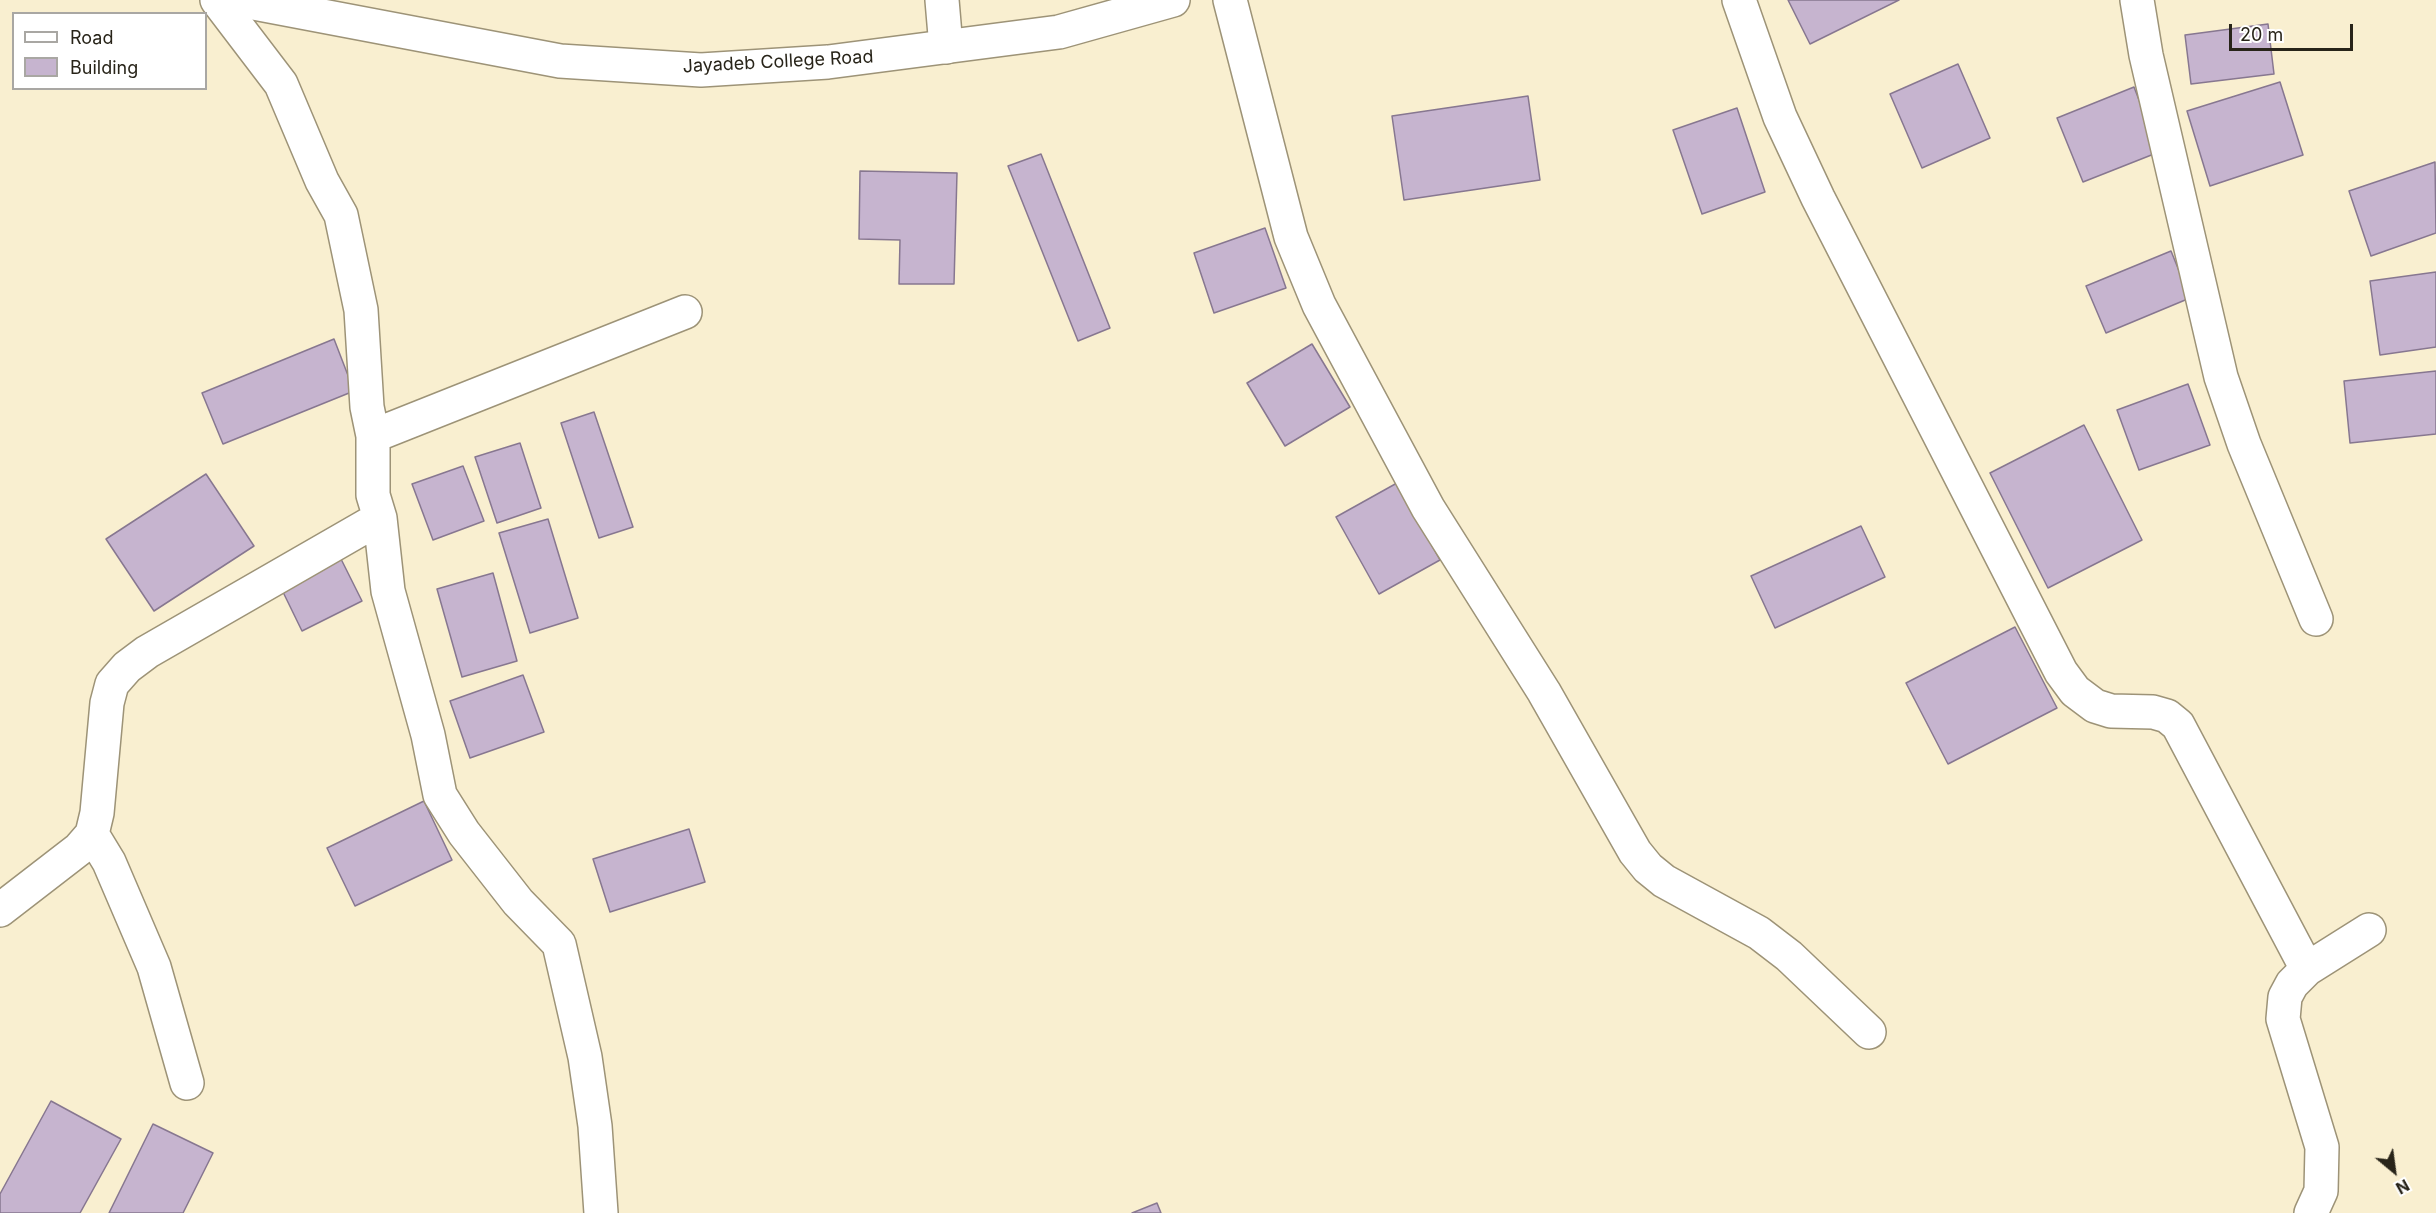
<!DOCTYPE html>
<style>
body{margin:0}
#map{position:relative;width:2436px;height:1213px;overflow:hidden;background:#f9efd0;font-family:Inter,sans-serif}
canvas{display:block}
.legend{position:absolute;left:12px;top:12px;width:195px;height:78px;box-sizing:border-box;background:#fff;border:2px solid #a9a7a3;margin:0;padding:8px 10px;list-style:none;font-size:18px;color:#282419}
.legend li{display:flex;align-items:center;gap:12px;height:30px}
.legend b{width:30px;border:2px solid #a9a7a3}
.north{position:absolute;left:2364px;top:1141px;width:60px;height:60px;-webkit-text-stroke:4px #fff;paint-order:stroke;rotate:151deg;font-size:16px;font-weight:700;line-height:24px;text-align:center;color:#282419}
.north::after{content:'';display:block;margin:auto;width:21px;height:27px;background:#282419;clip-path:polygon(50% 0,100% 100%,50% 72%,0 100%)}
.scale{position:absolute;left:2229px;top:24px;width:124px;height:27px;box-sizing:border-box;border:3px solid #282419;border-top:0;padding-left:8px;font-size:18px;line-height:21px;white-space:nowrap;color:#282419;-webkit-text-stroke:4px #fff;paint-order:stroke}
</style>
<div id="map">
<canvas width="2436" height="1213"></canvas>
<ul class="legend">
<li><b style="height:8px;background:#fff"></b>Road</li>
<li><b style="height:16px;background:#c6b4cf"></b>Building</li>
</ul>
<div class="north">N</div>
<div class="scale">20 m</div>
</div>
<script>
const c = document.querySelector('canvas').getContext('2d');
c.lineJoin = 'round';
function paint(path, color) { c.fillStyle = color; c.fill(path, 'evenodd'); }
const poly = rows => new Path2D(rows.map(r => 'M' + r).join(''));
function trace(path, color, width, dash) { c.strokeStyle = color; c.lineWidth = width; c.lineCap = dash ? 'butt' : 'round'; c.setLineDash(dash || []); c.stroke(path); }
function label(font, color, halo, rows, align = 'center') {
  c.font = font + ' Inter,sans-serif'; c.lineWidth = 4.5; c.setLineDash([]); c.textBaseline = 'middle'; c.strokeStyle = halo; c.fillStyle = color; for (const [text, x, y, turn = 0] of rows) {
    c.save(); c.translate(x, y); c.rotate((+turn || 0) * Math.PI / 180); c.textAlign = isNaN(turn) ? turn : align; if (halo) c.strokeText(text, 0, 0); c.fillText(text, 0, 0); c.restore();
  }
}
const building = poly([
 [1788,0,1899,0,1810,44,1788,0],
 [2268,24,2274,74,2191,84,2185,35,2268,24],
 [1958,64,1990,138,1922,168,1890,94,1958,64],
 [2280,82,2303,155,2210,186,2187,111,2280,82],
 [2134,87,2159,152,2083,182,2057,118,2134,87],
 [1528,96,1540,180,1404,200,1392,116,1528,96],
 [1737,108,1765,192,1702,214,1673,130,1737,108],
 [1041,154,1110,328,1078,341,1008,166,1041,154],
 [2435,162,2436,233,2371,256,2349,191,2435,162],
 [860,171,957,173,954,284,899,284,900,240,859,239,860,171],
 [1265,228,1286,288,1214,313,1194,253,1265,228],
 [2171,251,2190,298,2106,333,2086,286,2171,251],
 [2436,272,2436,347,2380,355,2370,281,2436,272],
 [334,339,354,391,223,444,202,393,334,339],
 [1312,344,1350,407,1285,446,1247,383,1312,344],
 [2436,371,2436,434,2350,443,2344,381,2436,371],
 [2188,384,2210,445,2139,470,2117,410,2188,384],
 [594,412,633,527,599,538,561,423,594,412],
 [2084,425,2142,540,2048,588,1990,473,2084,425],
 [520,443,541,508,497,523,475,457,520,443],
 [463,466,484,521,433,540,412,484,463,466],
 [206,474,254,546,154,611,106,539,206,474],
 [1397,483,1440,560,1379,594,1336,517,1397,483],
 [548,519,578,618,530,633,499,533,548,519],
 [1861,526,1885,577,1775,628,1751,576,1861,526],
 [341,559,362,601,302,631,282,590,341,559],
 [493,573,517,661,462,677,437,589,493,573],
 [2015,627,2057,708,1948,764,1906,683,2015,627],
 [523,675,544,732,470,758,450,701,523,675],
 [424,801,452,860,355,906,327,848,424,801],
 [689,829,705,882,610,912,593,859,689,829],
 [51,1101,121,1139,80,1213,0,1213,0,1194,51,1101],
 [153,1124,213,1153,183,1213,109,1213,153,1124],
 [1157,1203,1161,1213,1132,1213,1157,1203]
]);
paint(building, '#c6b4cf');
trace(building, '#877790', 1.5);
const minor = poly([
 [217,0,281,84,322,181,341,215,361,310,367,407,373,436,373,495,380,518,388,591,428,735,440,795,464,833,518,902,559,944,585,1057,595,1126,601,1213],
 [942,0,946,47],
 [1230,0,1291,237,1319,305,1428,508,1544,692,1635,852,1648,868,1664,881,1759,933,1789,956,1869,1032],
 [1739,0,1780,117,1818,198,2061,672,2075,691,2095,706,2111,711,2153,712,2167,716,2178,725,2307,969],
 [2137,0,2146,55,2221,377,2244,444,2316,619],
 [373,436,685,312],
 [92,834,109,862,154,967,187,1083],
 [0,910,79,849,92,834,97,813,107,703,112,684,127,667,147,652,380,518],
 [2311,1213,2321,1191,2322,1147,2283,1019,2285,997,2292,984,2307,969,2369,930]
]);
const tertiary = poly([
 [238,0,560,61,701,70,828,62,1059,32,1173,0]
]);
trace(minor, '#9d9377', 36);
trace(tertiary, '#9d9377', 36);
trace(minor, '#fff', 33);
trace(tertiary, '#fff', 33);
label('18px', '#282419', '#fff', [
 ["Jayadeb College Road",778,62,-3]
]);
</script>
